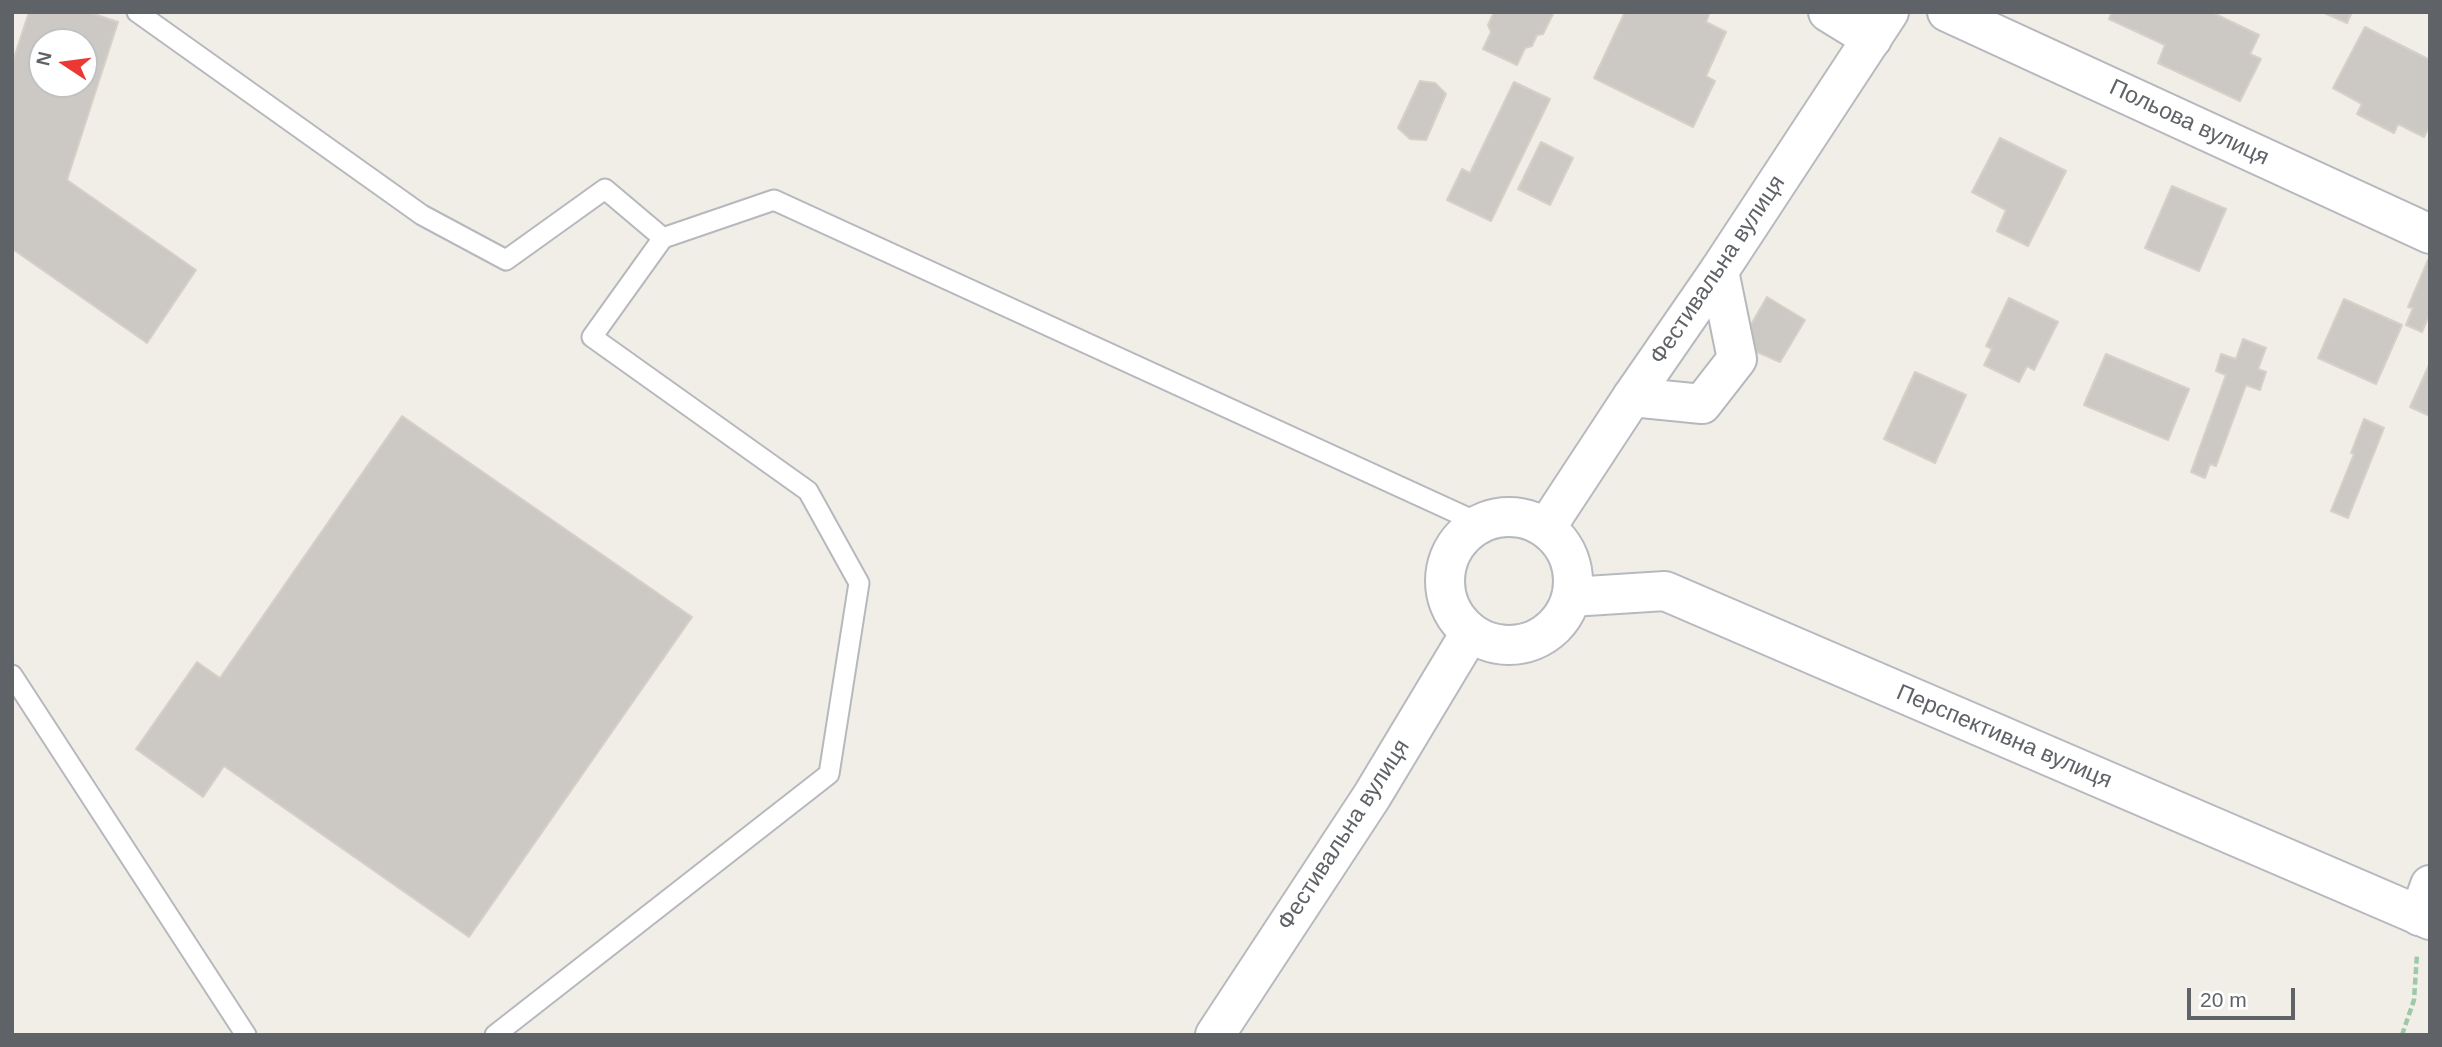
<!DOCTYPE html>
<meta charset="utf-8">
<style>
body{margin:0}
#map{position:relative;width:2442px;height:1047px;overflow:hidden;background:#f1eee8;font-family:Arial,sans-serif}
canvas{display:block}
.frame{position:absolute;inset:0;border:14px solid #5f6368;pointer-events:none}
.north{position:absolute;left:28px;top:28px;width:70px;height:70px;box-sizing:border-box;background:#fff;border:2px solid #bfc1c3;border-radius:50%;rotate:283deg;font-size:19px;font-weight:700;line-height:28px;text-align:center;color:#5f6368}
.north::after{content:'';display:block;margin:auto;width:24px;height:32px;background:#eb3834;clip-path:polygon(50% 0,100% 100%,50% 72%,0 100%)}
.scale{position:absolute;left:2187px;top:988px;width:108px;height:32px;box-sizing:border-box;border:4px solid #5f6368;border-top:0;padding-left:9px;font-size:21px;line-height:24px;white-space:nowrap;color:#5f6368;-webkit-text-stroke:5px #fff;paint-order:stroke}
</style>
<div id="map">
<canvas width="2442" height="1047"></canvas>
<div class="frame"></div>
<div class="north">N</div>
<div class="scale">20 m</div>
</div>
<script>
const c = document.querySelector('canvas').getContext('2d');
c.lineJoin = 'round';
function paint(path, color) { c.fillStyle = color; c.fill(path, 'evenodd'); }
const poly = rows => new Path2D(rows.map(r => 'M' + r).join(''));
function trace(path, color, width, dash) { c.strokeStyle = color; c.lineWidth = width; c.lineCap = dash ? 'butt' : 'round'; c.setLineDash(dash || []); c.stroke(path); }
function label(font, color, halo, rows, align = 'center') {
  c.font = font + ' Arial,sans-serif'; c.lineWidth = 6; c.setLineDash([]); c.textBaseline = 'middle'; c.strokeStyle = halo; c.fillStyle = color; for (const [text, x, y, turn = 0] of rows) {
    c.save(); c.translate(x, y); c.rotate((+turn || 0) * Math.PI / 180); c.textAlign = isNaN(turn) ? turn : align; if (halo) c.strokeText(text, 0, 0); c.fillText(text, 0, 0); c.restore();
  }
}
const building = poly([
 [29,12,88,12,118,22,67,180,196,270,147,343,14,250,12,251,12,64,29,12],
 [42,42,84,42,84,84,42,84,42,42],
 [1494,12,1554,12,1543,34,1537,35,1532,46,1525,48,1517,65,1483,49,1491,32,1488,25,1494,12],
 [1625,12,1710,12,1706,22,1726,32,1706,76,1715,81,1693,127,1594,78,1625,12],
 [2112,12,2211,12,2259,35,2250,54,2261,59,2240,101,2158,63,2165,45,2109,19,2112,12],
 [2322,12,2352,12,2347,23,2322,12],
 [2365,27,2430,60,2430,125,2424,137,2398,124,2394,133,2357,114,2362,104,2333,88,2365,27],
 [1420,81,1435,83,1446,94,1426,140,1410,139,1398,128,1420,81],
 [1514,82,1550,99,1491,221,1447,200,1462,169,1470,173,1514,82],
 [2000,138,2066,171,2028,246,1997,231,2006,210,1972,192,2000,138],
 [1541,142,1573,158,1550,205,1518,189,1541,142],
 [2172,186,2226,209,2199,271,2145,248,2172,186],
 [2428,260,2430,260,2430,313,2422,332,2406,325,2413,308,2408,307,2428,260],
 [1767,297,1805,320,1780,362,1757,352,1742,340,1767,297],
 [2009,298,2058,322,2034,370,2027,366,2019,382,1984,365,1992,349,1986,346,2009,298],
 [2344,299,2402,325,2376,384,2318,358,2344,299],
 [2243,339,2266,348,2258,369,2266,372,2260,390,2246,385,2216,466,2210,464,2205,478,2191,472,2226,375,2216,371,2221,354,2236,359,2243,339],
 [2106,354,2189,389,2168,440,2084,405,2106,354],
 [2430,363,2430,416,2410,407,2430,363],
 [1915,372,1966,395,1935,463,1884,439,1915,372],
 [402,416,692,617,469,937,224,766,203,797,136,749,197,662,220,678,402,416],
 [2364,419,2384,428,2348,518,2331,511,2354,454,2351,453,2364,419]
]);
paint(building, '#ccc9c5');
trace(building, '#d6d0c6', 2);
const lane = poly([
 [137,12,422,215,506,260,605,189,663,238],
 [12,675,246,1035],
 [495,1035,829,774,859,583,808,491,592,337,663,238,774,200,1479,523]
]);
const street = poly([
 [1828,12,1872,39],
 [1947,12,2430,234],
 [1632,397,1702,404,1737,359,1719,271],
 [2419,916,2430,885]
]);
const secondary = poly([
 '1445 581a64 64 0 1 1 128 0a64 64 0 1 1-128 0Z',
 [1546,528,1632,397,1719,271,1889,12],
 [1571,597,1665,591,2430,920],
 [1215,1035,1372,796,1470,633]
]);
trace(lane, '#b5b8bc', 23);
trace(street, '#b5b8bc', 42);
trace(secondary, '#b6babf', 42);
trace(poly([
 [2402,1035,2414,1000,2417,954]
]), '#9ec9a8', 4.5, [7, 3.5]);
trace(lane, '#fff', 19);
trace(street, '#fff', 38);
trace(secondary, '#fff', 38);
label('23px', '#5f6368', '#fff', [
 ["Польова вулиця",2189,123,25],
 ["Фестивальна вулиця",1718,270,-56],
 ["Перспективна вулиця",2004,737,23],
 ["Фестивальна вулиця",1344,835,-57]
]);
</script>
